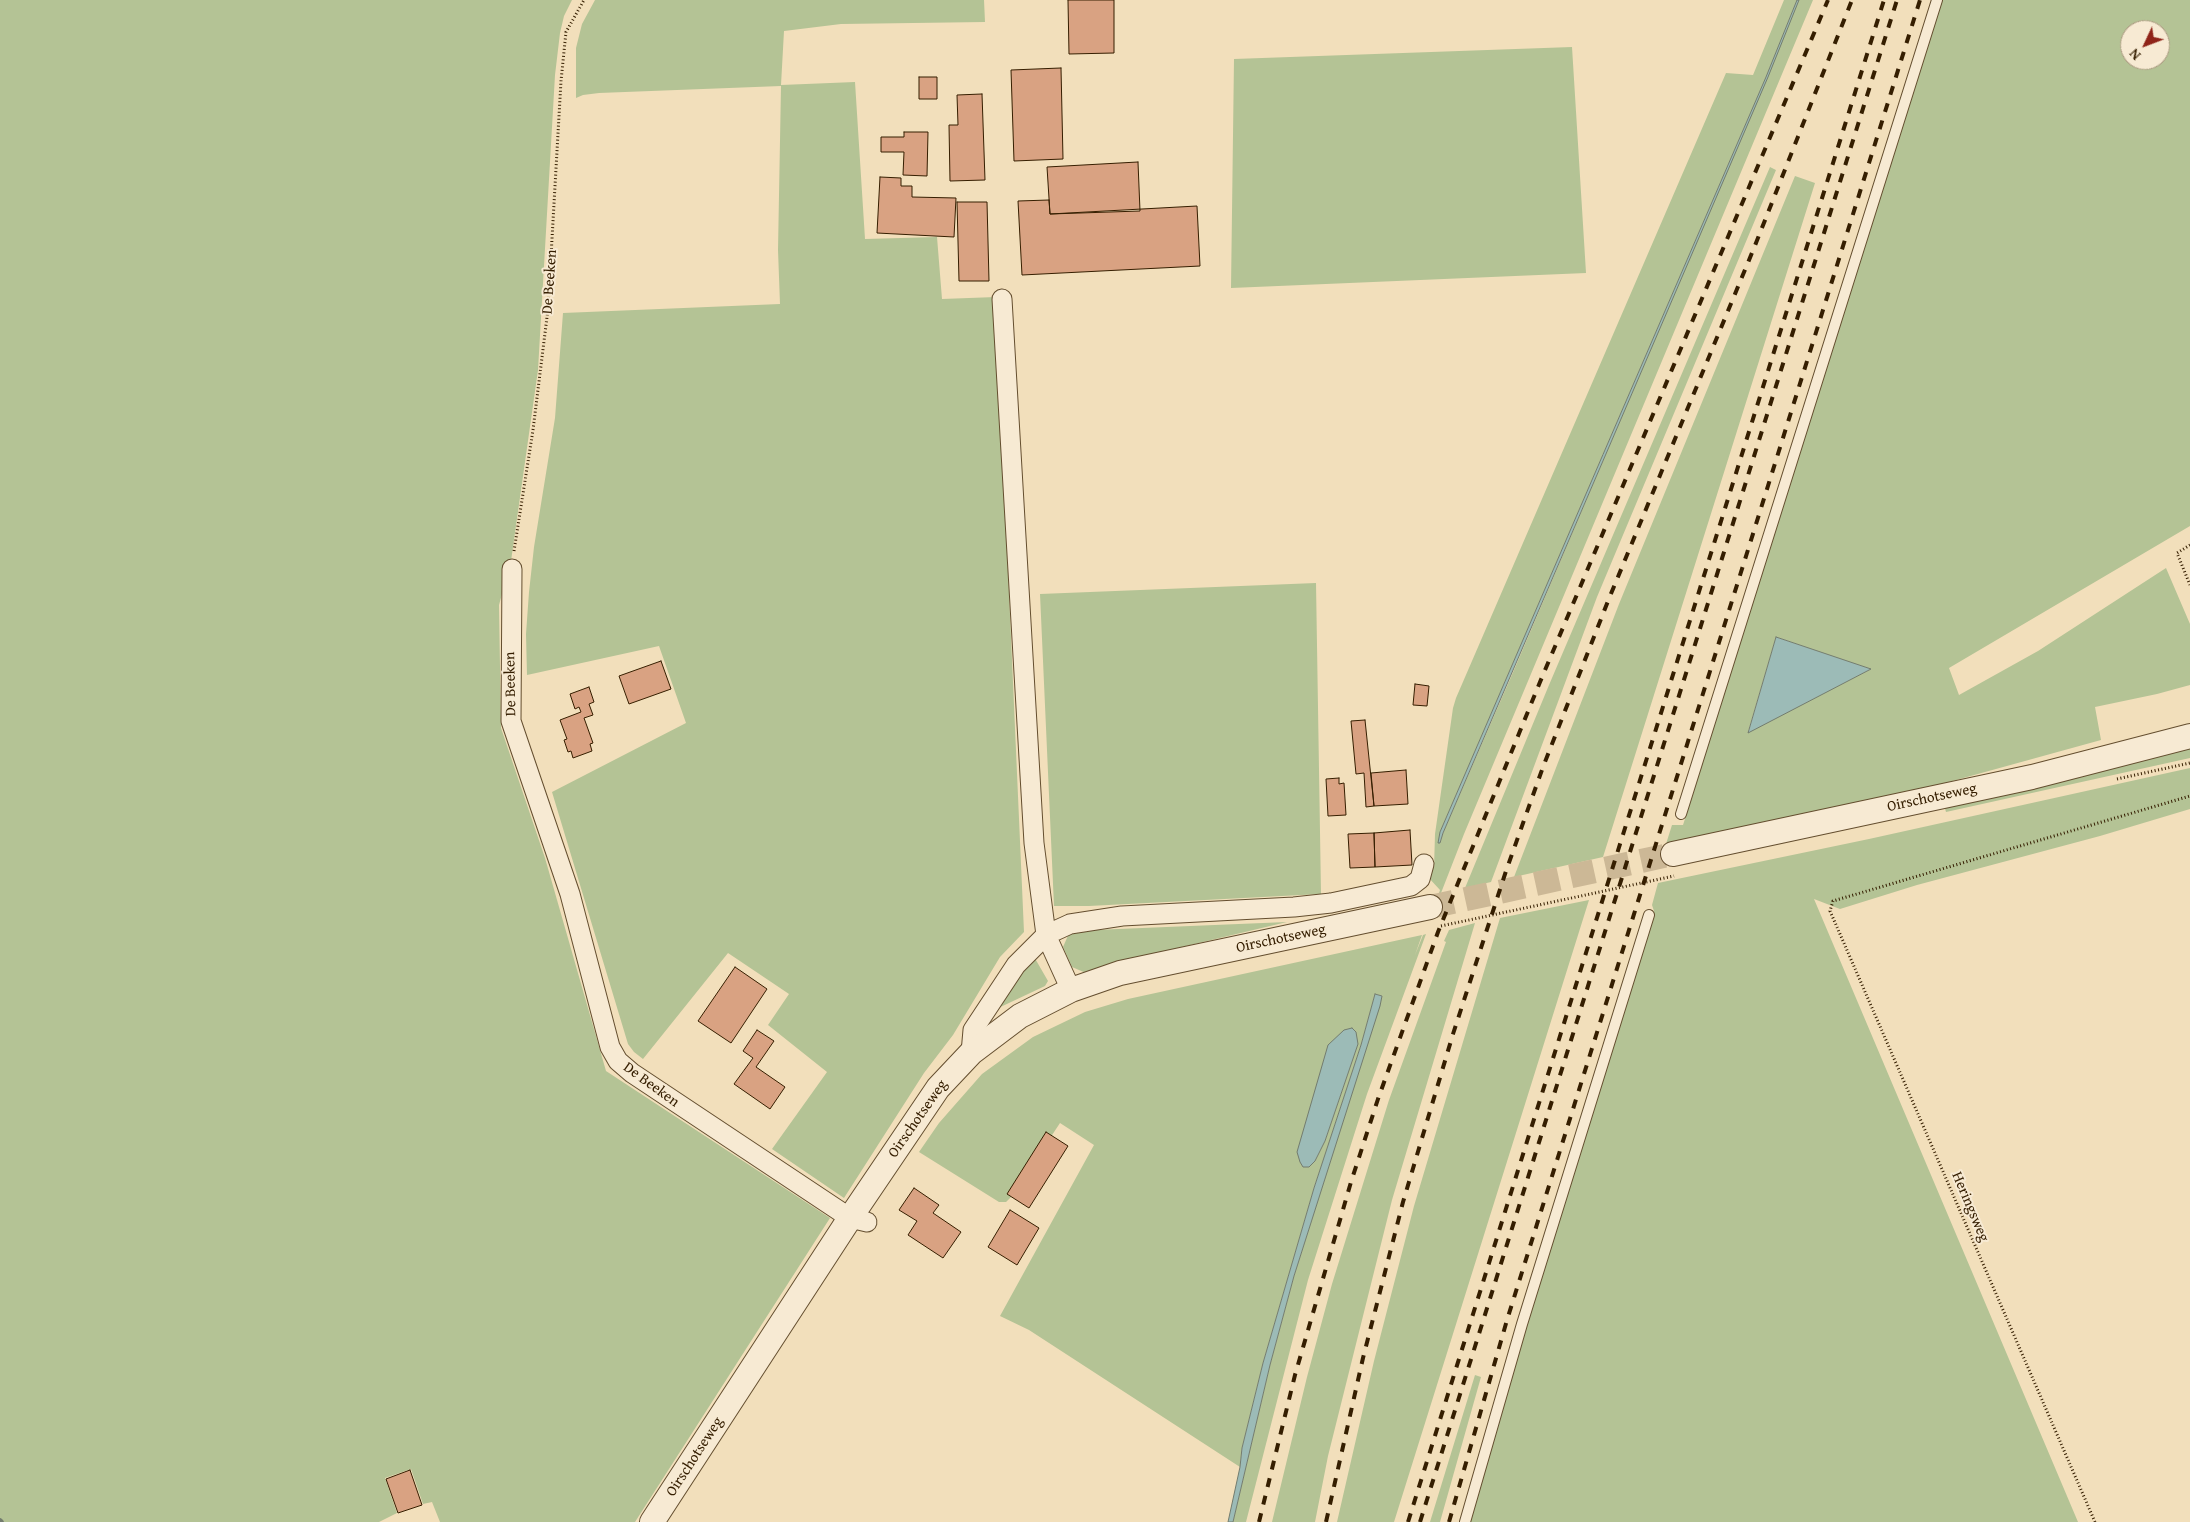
<!DOCTYPE html>
<style>
body{margin:0}
#map{position:relative;width:2190px;height:1522px;overflow:hidden;background:#f2dfbb;font-family:"Gentium Book Plus",serif}
canvas{display:block}
.north{position:absolute;left:2120px;top:20px;width:50px;height:50px;box-sizing:border-box;background:#f7ead3;border:1px solid #a9987f;border-radius:50%;rotate:227deg;font-size:14px;font-weight:700;line-height:20px;text-align:center;color:#351e00}
.north::after{content:'';display:block;margin:auto;width:18px;height:22px;background:#8f2418;clip-path:polygon(50% 0,100% 100%,50% 72%,0 100%)}
</style>
<div id="map">
<canvas width="2190" height="1522"></canvas>
<div class="north">N</div>
</div>
<script>
const c = document.querySelector('canvas').getContext('2d');
c.lineJoin = 'round';
function paint(path, color) { c.fillStyle = color; c.fill(path, 'evenodd'); }
const poly = rows => new Path2D(rows.map(r => 'M' + r).join(''));
function trace(path, color, width, dash) { c.strokeStyle = color; c.lineWidth = width; c.lineCap = dash ? 'butt' : 'round'; c.setLineDash(dash || []); c.stroke(path); }
function label(font, color, halo, rows, align = 'center') {
  c.font = font + ' "Gentium Book Plus",serif'; c.lineWidth = 4; c.setLineDash([]); c.textBaseline = 'middle'; c.strokeStyle = halo; c.fillStyle = color; for (const [text, x, y, turn = 0] of rows) {
    c.save(); c.translate(x, y); c.rotate((+turn || 0) * Math.PI / 180); c.textAlign = isNaN(turn) ? turn : align; if (halo) c.strokeText(text, 0, 0); c.fillText(text, 0, 0); c.restore();
  }
}
paint(poly([
 [0,0,572,0,564,16,560,33,555,75,538,370,511,561,499,605,501,728,545,858,606,1071,830,1218,635,1522,440,1522,432,1502,423,1504,411,1469,385,1478,397,1513,379,1522,0,1522],
 [595,0,984,0,985,22,841,24,784,31,781,85,855,82,865,239,937,237,942,299,996,297,1024,932,1000,957,953,1035,924,1073,844,1198,772,1149,827,1072,768,1025,789,994,728,953,643,1059,634,1052,628,1044,552,792,686,723,659,646,527,675,526,634,529,592,534,547,555,418,563,313,780,304,778,250,781,86,599,93,583,95,576,98,576,48,582,24],
 [1784,0,1797,0,1766,77,1440,832,1440,843,1443,833,1514,670,1799,0,1813,0,1464,834,1441,893,1439,893,1440,890,1428,877,1428,868,1434,868,1435,834,1453,708,1456,698,1726,73,1753,75],
 [1940,0,2190,0,2190,526,1949,668,1959,695,2038,651,2166,568,2190,624,2190,685,2157,694,2095,707,2101,740,1938,785,1666,844,1672,825,1683,825,1693,794],
 [2130,30,2160,30,2160,60,2130,60],
 [1776,637,1870,669,1871,669,1748,732],
 [1572,47,1586,273,1231,288,1234,59],
 [1770,167,1776,170,1597,597,1491,882,1465,888,1549,685],
 [1795,176,1815,183,1603,857,1514,877,1619,604],
 [1316,583,1321,894,1089,906,1054,906,1040,594],
 [2190,745,2190,758,1946,812,1944,805],
 [2190,768,2190,809,2100,836,1917,885,1840,909,1814,899,2078,1522,1468,1522,1484,1461,1654,911,1652,905,1658,883,1869,839],
 [1589,900,1394,1522,1337,1522,1374,1361,1414,1206,1500,918],
 [1287,922,1144,956,1086,973,1072,967,1063,947,1070,931],
 [1475,923,1392,1200,1328,1456,1315,1522,1272,1522,1307,1377,1332,1284,1389,1100,1446,942,1444,941,1449,930],
 [1426,934,1367,1094,1308,1280,1246,1522,1233,1522,1270,1365,1294,1276,1382,996,1375,994,1361,1045,1314,1188,1263,1363,1242,1448,1240,1467,1029,1330,1000,1316,1094,1145,1060,1123,1011,1197,1006,1202,999,1202,919,1152,939,1123,982,1074,1033,1037,1085,1012,1128,999,1422,935,1415,955,1423,935],
 [1358,1044,1325,1141,1315,1161],
 [1033,955,1048,981,1045,986,992,1011],
 [1475,1375,1481,1377,1440,1522,1430,1522]
]), '#b4c395');
const water = poly([
 [1797,0,1799,0,1768,77,1443,833,1440,843,1438,843,1440,832,1766,77,1797,0],
 [1776,637,1871,669,1748,733,1776,637],
 [1375,994,1382,996,1380,1006,1294,1276,1270,1365,1233,1522,1228,1522,1240,1467,1242,1448,1263,1363,1314,1188,1361,1045,1375,994],
 [1352,1028,1356,1032,1358,1044,1325,1141,1315,1161,1309,1167,1303,1167,1300,1162,1297,1152,1328,1045,1344,1030,1352,1028]
]);
paint(water, '#9cbbb7');
trace(water, '#737c6e', 1);
trace(poly([
 [0,1521,1,1522]
]), '#737c6e', 5.5);
const building = poly([
 [1068,0,1114,0,1114,53,1069,54,1068,0],
 [1061,68,1063,159,1014,161,1011,70,1061,68],
 [919,77,937,77,937,99,919,99,919,77],
 [982,94,985,180,950,181,949,125,958,125,957,95,982,94],
 [904,132,928,132,927,176,903,175,904,152,881,152,881,137,904,137,904,132],
 [1138,162,1140,211,1050,214,1047,167,1138,162],
 [880,177,901,178,901,186,912,186,912,197,956,198,954,237,877,233,880,177],
 [1049,200,1050,214,1197,206,1200,266,1022,275,1018,201,1049,200],
 [957,202,987,202,989,281,959,281,957,202],
 [661,661,671,689,629,704,619,676,661,661],
 [1415,684,1429,686,1427,706,1413,705,1415,684],
 [589,687,594,702,589,704,593,715,584,718,593,743,590,744,592,751,573,758,571,751,568,752,564,740,567,739,560,720,581,712,579,707,575,709,570,694,589,687],
 [1365,720,1374,806,1366,807,1364,773,1356,774,1351,721,1365,720],
 [1406,770,1408,804,1374,806,1371,773,1406,770],
 [1339,778,1339,784,1344,783,1346,815,1328,816,1326,779,1339,778],
 [1410,830,1412,865,1375,867,1374,833,1410,830],
 [1374,833,1375,867,1350,868,1348,834,1374,833],
 [735,967,767,989,731,1043,698,1021,735,967],
 [757,1030,774,1041,756,1067,785,1087,770,1109,734,1084,753,1058,743,1051,757,1030],
 [1046,1132,1068,1146,1029,1208,1007,1194,1046,1132],
 [914,1188,939,1205,933,1213,961,1232,943,1258,908,1235,917,1221,899,1210,914,1188],
 [1010,1210,1039,1228,1017,1265,988,1247,1010,1210],
 [410,1470,422,1505,398,1513,386,1479,410,1470]
]);
paint(building, '#d9a282');
trace(building, '#351e00', 1);
trace(poly([
 [1430,907,1673,854]
]), '#ccb896', 24, [24, 12]);
const service = poly([
 [1681,814,1937,0],
 [1465,1522,1522,1324,1649,915]
]);
const minor = poly([
 [1002,299,1034,843,1046,935,1071,990],
 [512,569,511,721,570,894,610,1047,618,1061,632,1073,850,1218,867,1222],
 [971,1053,973,1030,1016,965,1046,935,1070,924,1122,916,1294,907,1331,903,1411,886,1420,879,1424,864]
]);
const tertiary = poly([
 [1673,854,2032,777,2190,736],
 [652,1522,850,1218,938,1088,971,1053,1020,1016,1071,990,1120,973,1430,907]
]);
trace(service, '#644e2f', 12);
trace(minor, '#644e2f', 21);
trace(tertiary, '#644e2f', 26);
trace(poly([
 [2190,545,2177,553,2190,585],
 [514,551,533,430,548,309,561,81,566,32,584,0],
 [2117,779,2190,763],
 [1441,926,1674,876],
 [2095,1522,1830,911,1833,901,2190,796]
]), '#351e00', 3, [1, 2.5]);
trace(service, '#f7ead3', 10);
trace(minor, '#f7ead3', 19);
trace(tertiary, '#f7ead3', 24);
trace(poly([
 [1259,1522,1295,1375,1351,1182,1378,1099,1438,932,1540,682,1828,0],
 [1326,1522,1363,1358,1403,1202,1453,1034,1506,871,1543,767,1608,601,1754,248,1852,0],
 [1408,1522,1884,0],
 [1420,1522,1897,0],
 [1449,1522,1507,1320,1920,0]
]), '#351e00', 4, [9, 9]);
label('15px', '#351e00', '#f7ead3', [
 ["De Beeken",550,282,-86],
 ["De Beeken",511,684,-91],
 ["Oirschotseweg",1932,798,-12],
 ["Oirschotseweg",1281,939,-12],
 ["De Beeken",651,1085,36],
 ["Oirschotseweg",918,1119,-55],
 ["Heringsweg",1970,1207,67],
 ["Oirschotseweg",695,1457,-57]
]);
</script>
